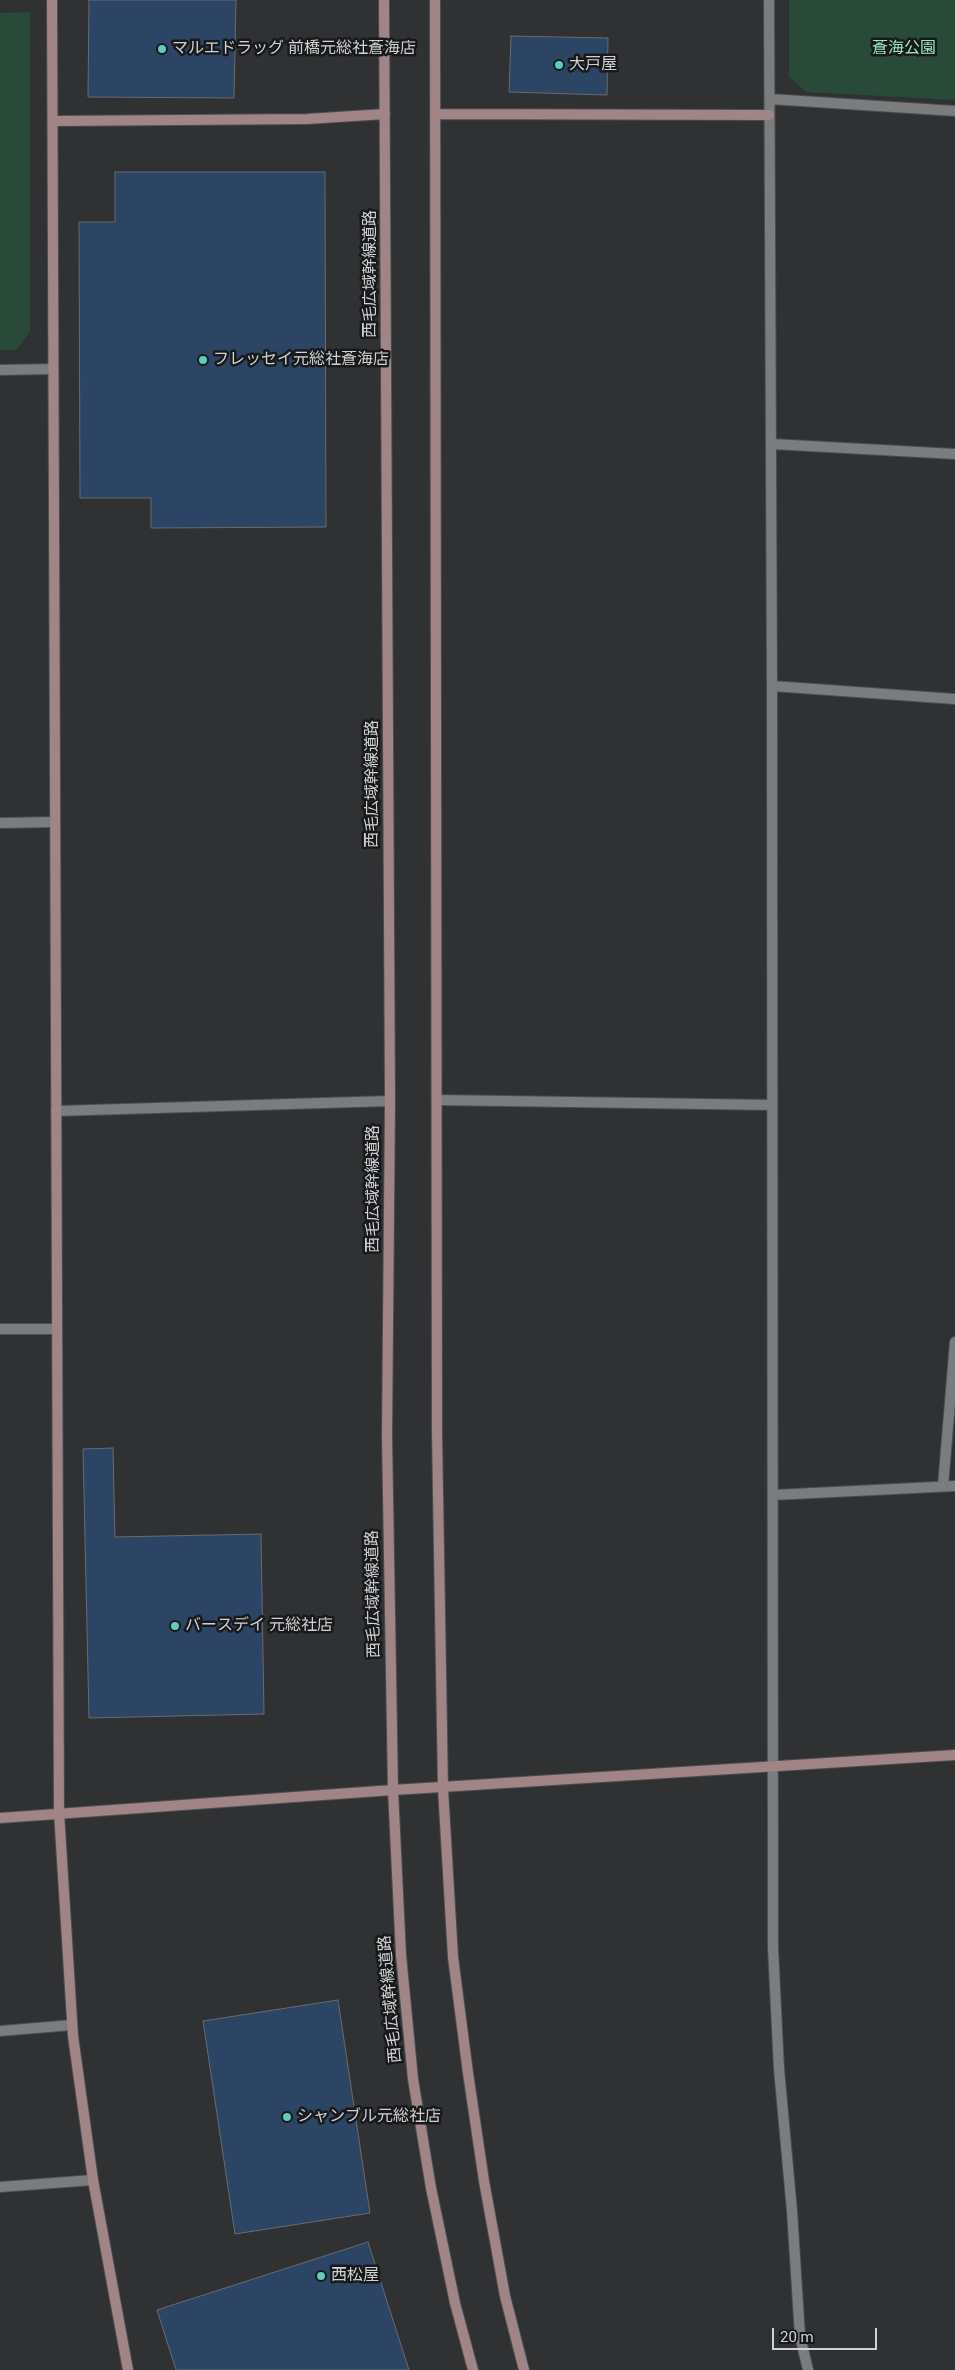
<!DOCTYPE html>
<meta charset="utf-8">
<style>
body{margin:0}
#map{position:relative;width:955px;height:2370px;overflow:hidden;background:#2f3133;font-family:Roboto,sans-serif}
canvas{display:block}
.scale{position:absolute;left:772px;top:2328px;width:105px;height:22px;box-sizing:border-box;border:2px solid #d1d2d4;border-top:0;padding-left:6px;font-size:15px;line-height:18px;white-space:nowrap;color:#d1d2d4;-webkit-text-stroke:4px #18191a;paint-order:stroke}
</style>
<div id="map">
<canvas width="955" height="2370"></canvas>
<div class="scale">20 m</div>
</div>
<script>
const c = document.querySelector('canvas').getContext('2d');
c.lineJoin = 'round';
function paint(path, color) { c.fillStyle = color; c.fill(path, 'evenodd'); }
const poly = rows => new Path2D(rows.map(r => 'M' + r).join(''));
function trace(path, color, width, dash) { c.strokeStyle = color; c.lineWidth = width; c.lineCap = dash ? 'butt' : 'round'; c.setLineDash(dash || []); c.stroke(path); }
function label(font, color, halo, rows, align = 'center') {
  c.font = font + ' Roboto,"Noto Sans JP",sans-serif'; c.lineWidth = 5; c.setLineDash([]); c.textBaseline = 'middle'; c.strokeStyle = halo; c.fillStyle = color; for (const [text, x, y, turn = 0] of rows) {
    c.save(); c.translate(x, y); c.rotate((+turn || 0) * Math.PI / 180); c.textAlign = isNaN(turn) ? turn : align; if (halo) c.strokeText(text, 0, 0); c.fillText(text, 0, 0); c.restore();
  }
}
paint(poly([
 [789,0,955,0,955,100,806,92,789,76],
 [30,12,30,332,16,350,0,350,0,13]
]), '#294939');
const building = poly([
 [89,0,236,0,234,98,88,97,89,0],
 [511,36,608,38,607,95,509,92,511,36],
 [115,172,325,172,326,527,151,528,151,498,80,498,79,222,115,222,115,172],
 [113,1448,115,1537,261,1534,264,1714,89,1718,83,1449,113,1448],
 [338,2000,370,2213,235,2234,203,2021,338,2000],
 [368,2242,409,2370,176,2370,157,2310,368,2242]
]);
paint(building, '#2c4565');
trace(building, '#696b6e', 1);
const street = poly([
 [769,0,772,686,773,1948,779,2069,792,2211,800,2336,808,2370],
 [770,99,955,111],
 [0,370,53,369],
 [772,444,955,454],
 [772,686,955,699],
 [0,823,54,822],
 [437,1100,772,1105],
 [56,1111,390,1101],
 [0,1329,57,1329],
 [943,1486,955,1342],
 [773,1495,955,1486],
 [0,2031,72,2025],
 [0,2187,93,2180]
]);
const secondary = poly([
 [52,0,59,1812,73,2036,93,2180,128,2370],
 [384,0,390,1101,387,1436,393,1790,401,1955,413,2079,431,2188,455,2303,473,2370],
 [435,0,437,1433,443,1789,453,1957,468,2073,484,2181,505,2296,524,2370],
 [435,114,769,115],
 [53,121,307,119,385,114],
 [0,1818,393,1790,955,1755]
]);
trace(street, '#4b4d4f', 12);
trace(secondary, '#4b4d4f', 12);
trace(street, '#7a7c7e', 10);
trace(secondary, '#a18485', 10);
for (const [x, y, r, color] of [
 [162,49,5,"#5dceb9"],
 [559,65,5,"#5dceb9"],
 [203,360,5,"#5dceb9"],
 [175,1626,5,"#5dceb9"],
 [287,2117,5,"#5dceb9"],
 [321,2276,5,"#5dceb9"]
]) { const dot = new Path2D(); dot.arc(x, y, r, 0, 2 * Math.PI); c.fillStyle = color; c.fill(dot); trace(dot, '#18191a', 2); }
label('16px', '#d1d2d4', '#18191a', [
 ["マルエドラッグ 前橋元総社蒼海店",172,49],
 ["大戸屋",569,65],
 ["フレッセイ元総社蒼海店",213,360],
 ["バースデイ 元総社店",185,1626],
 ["シャンブル元総社店",297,2117],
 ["西松屋",331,2276]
], 'left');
label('16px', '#9ae7c0', '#18191a', [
 ["蒼海公園",904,49]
]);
label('16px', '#d1d2d4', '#18191a', [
 ["西毛広域幹線道路",371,274,-90],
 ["西毛広域幹線道路",373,784,-90],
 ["西毛広域幹線道路",374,1189,-90],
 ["西毛広域幹線道路",374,1594,-91],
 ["西毛広域幹線道路",391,1999,-95]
]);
</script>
